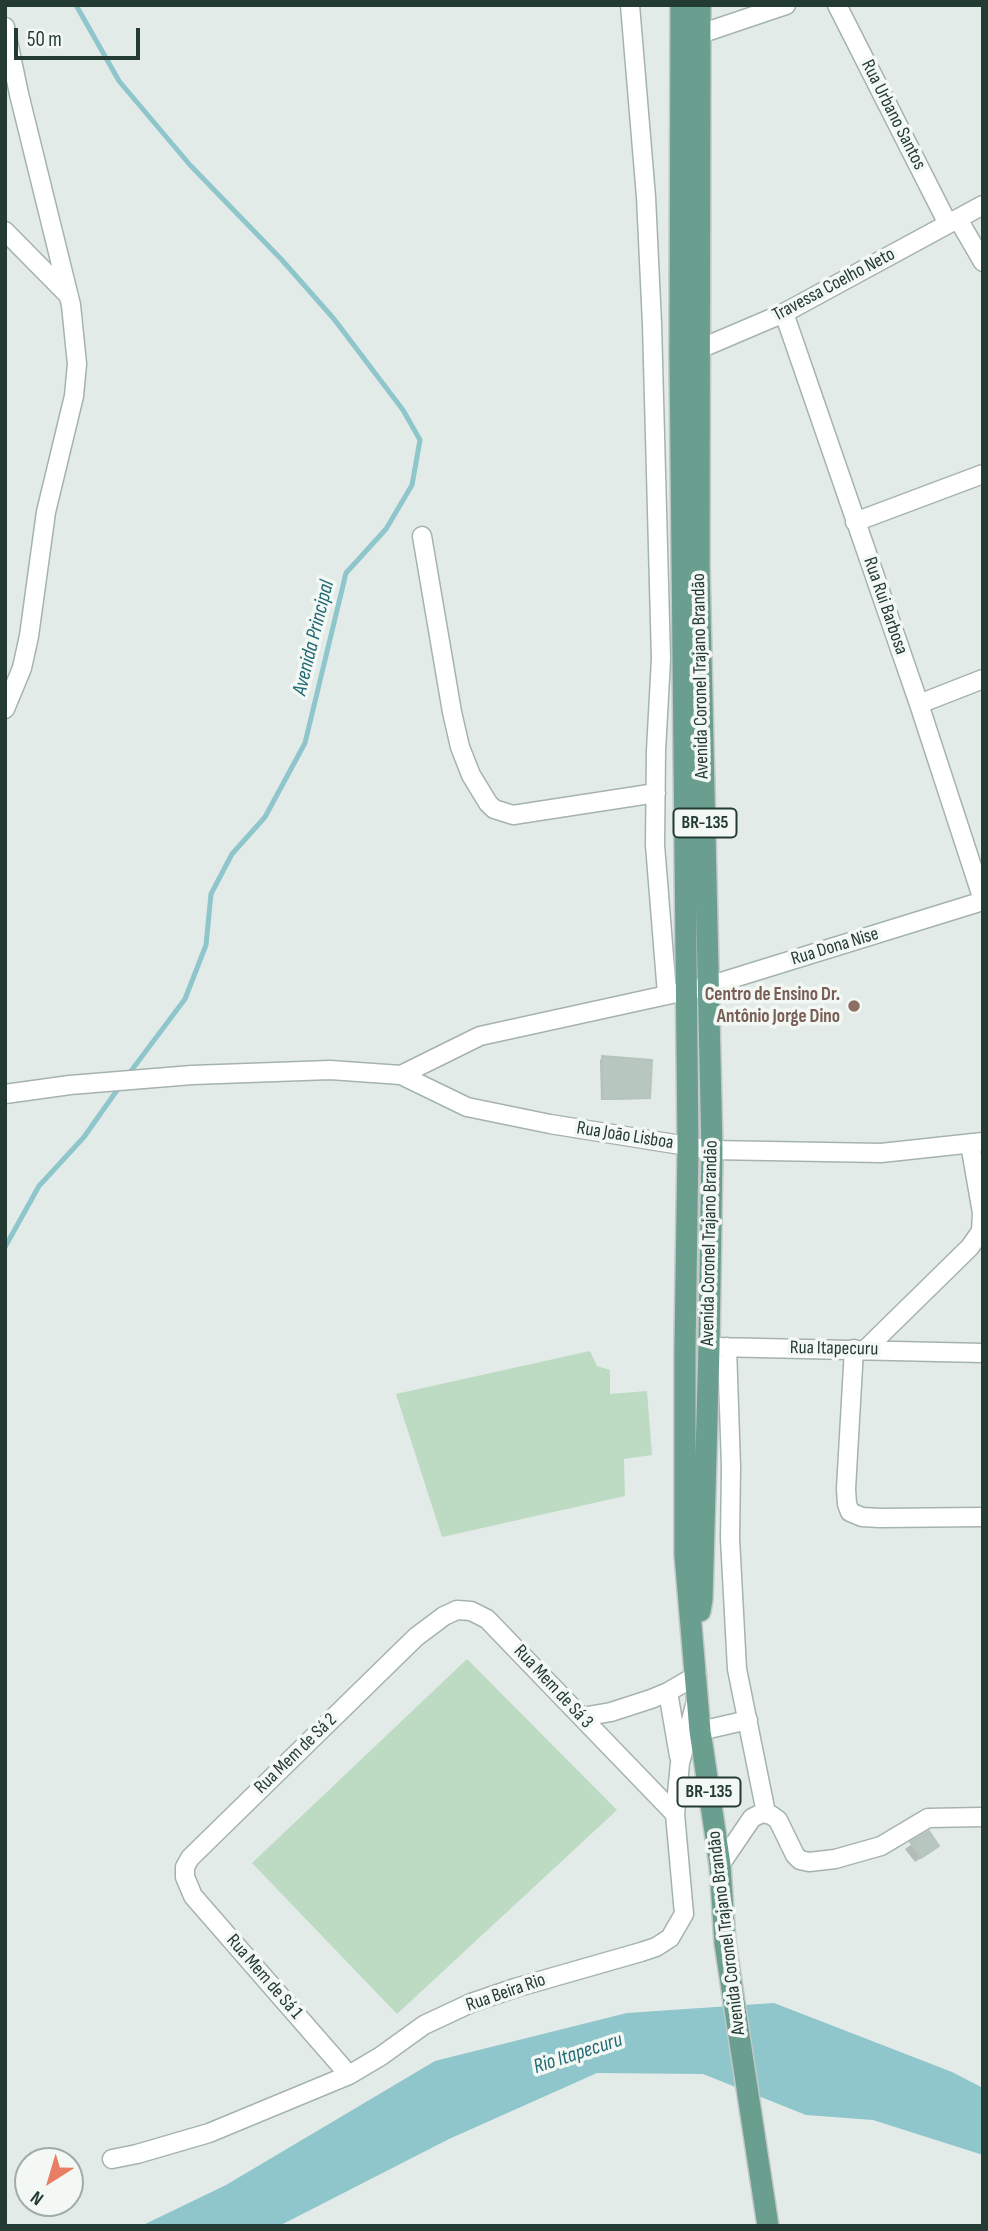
<!DOCTYPE html>
<meta charset="utf-8">
<style>
body{margin:0}
#map{position:relative;width:988px;height:2231px;overflow:hidden;background:#e2ebe7;font-family:"Sofia Sans Condensed",sans-serif}
canvas{display:block}
.frame{position:absolute;inset:0;border:7px solid #243b34;pointer-events:none}
.north{position:absolute;left:14px;top:2147px;width:70px;height:70px;box-sizing:border-box;background:#f3f8f5;border:2px solid #a0aca8;border-radius:50%;rotate:217deg;font-size:19px;font-weight:700;line-height:28px;text-align:center;color:#243b34}
.north::after{content:'';display:block;margin:auto;width:24px;height:32px;background:#e87e64;clip-path:polygon(50% 0,100% 100%,50% 72%,0 100%)}
.scale{position:absolute;left:14px;top:28px;width:126px;height:32px;box-sizing:border-box;border:4px solid #243b34;border-top:0;padding-left:9px;font-size:21px;line-height:24px;white-space:nowrap;color:#243b34;-webkit-text-stroke:5px #f3f8f5;paint-order:stroke}
</style>
<div id="map">
<canvas width="988" height="2231"></canvas>
<div class="frame"></div>
<div class="north">N</div>
<div class="scale">50 m</div>
</div>
<script>
const c = document.querySelector('canvas').getContext('2d');
c.lineJoin = 'round';
function paint(path, color) { c.fillStyle = color; c.fill(path, 'evenodd'); }
const poly = rows => new Path2D(rows.map(r => 'M' + r).join(''));
function trace(path, color, width, dash) { c.strokeStyle = color; c.lineWidth = width; c.lineCap = dash ? 'butt' : 'round'; c.setLineDash(dash || []); c.stroke(path); }
function label(font, color, halo, rows, align = 'center') {
  c.font = font + ' "Sofia Sans Condensed",sans-serif'; c.lineWidth = 7; c.setLineDash([]); c.textBaseline = 'middle'; c.strokeStyle = halo; c.fillStyle = color; for (const [text, x, y, turn = 0] of rows) {
    c.save(); c.translate(x, y); c.rotate((+turn || 0) * Math.PI / 180); c.textAlign = isNaN(turn) ? turn : align; if (halo) c.strokeText(text, 0, 0); c.fillText(text, 0, 0); c.restore();
  }
}
paint(poly([
 [590,1351,597,1366,610,1370,610,1394,647,1391,652,1455,624,1459,625,1496,442,1537,396,1394],
 [467,1659,617,1810,397,2014,252,1863]
]), '#bddbc3');
paint(poly([
 [774,2003,952,2072,983,2088,983,2155,873,2120,806,2115,703,2074,597,2073,449,2139,279,2226,141,2226,226,2185,435,2061,627,2013]
]), '#8ec6cc');
paint(poly([
 [602,1058,648,1097,646,1099,601,1100,600,1060],
 [928,1833,932,1851,915,1862,905,1849]
]), '#0003');
trace(poly([
 [76,5,119,81,190,165,282,260,334,319,403,410,420,440,412,485,386,529,346,573,305,743,265,817,232,854,211,894,206,945,185,999,128,1075],
 [5,1247,39,1186,84,1137,120,1086]
]), '#8ec6cc', 5);
const building = poly([
 [602,1056,652,1060,650,1098,603,1099,602,1056],
 [929,1831,939,1846,921,1858,910,1842,929,1831]
]);
paint(building, '#b8c6c0');
trace(building, '#b5c4bd', 2);
const minor = poly([
 [630,5,646,197,652,324,661,659,656,751,655,845,667,994],
 [837,5,948,224],
 [5,27,19,94,71,305,77,364,74,396,46,512,29,636,22,668,5,709],
 [700,34,786,5],
 [958,219,983,262],
 [5,231,69,296],
 [784,313,919,704,983,900],
 [690,353,784,313,983,205],
 [855,522,983,474],
 [422,536,452,712,460,747,471,775,488,803,494,809,513,815,656,793],
 [919,704,983,679],
 [401,1075,467,1107,550,1124,712,1150,881,1153,983,1142],
 [5,1094,70,1085,192,1075,330,1070,401,1075,480,1036,708,986,983,901],
 [716,1347,983,1353],
 [727,1347,731,1467,730,1539,737,1669,766,1813],
 [854,1349,846,1489,847,1504,850,1512,862,1517,880,1518,983,1517],
 [866,1349,970,1247,981,1231,982,1213,970,1144],
 [668,1692,679,1756],
 [582,1717,611,1712,651,1699,668,1692,697,1675],
 [700,1731,748,1720],
 [720,1865,752,1818,762,1813,771,1815,778,1820,795,1855,800,1860,809,1862,835,1859,881,1846,928,1818,983,1817],
 [349,2075,193,1896,185,1877,185,1867,190,1858,416,1637,444,1616,457,1610,471,1611,487,1619,675,1814],
 [112,2159,137,2154,209,2133,349,2075,381,2056,424,2025,471,2003,515,1988,641,1952,656,1947,670,1938,684,1914,675,1814,680,1763,695,1705]
]);
const primary = poly([
 [681,5,680,357,688,1147,685,1349,685,1555,700,1731,720,1865,725,1943,768,2226],
 [700,1611,702,1599,709,1347,712,1150,699,566,700,5]
]);
trace(minor, '#a5b3ae', 21);
trace(primary, '#c2c8c6', 24);
trace(minor, '#fff', 18);
trace(primary, '#6a9e8e', 21);
for (const [x, y, r, color] of [
 [854,1006,7,"#8d6e63"]
]) { const dot = new Path2D(); dot.arc(x, y, r, 0, 2 * Math.PI); c.fillStyle = color; c.fill(dot); trace(dot, '#f3f8f5', 2.5); }
for (const [x, y, w] of [
 [705,823,63],
 [709,1792,63]
]) { const box = new Path2D(); box.roundRect(x - w / 2, y - 14.5, w, 29, 5); c.fillStyle = '#f3f8f5'; c.fill(box); trace(box, '#243b34', 2); }
label('bold 18px', '#243b34', null, [
 ["BR-135",705,823],
 ["BR-135",709,1792]
]);
label('19px', '#243b34', '#f3f8f5', [
 ["Rua Urbano Santos",893,115,63],
 ["Travessa Coelho Neto",834,285,-28],
 ["Rua Rui Barbosa",885,606,71],
 ["Avenida Coronel Trajano Brandão",701,676,-91],
 ["Rua Dona Nise",835,947,-17],
 ["Rua João Lisboa",625,1136,9],
 ["Avenida Coronel Trajano Brandão",710,1243,-89],
 ["Rua Itapecuru",834,1349,1],
 ["Rua Mem de Sá 3",553,1687,47],
 ["Rua Mem de Sá 2",296,1754,-44],
 ["Avenida Coronel Trajano Brandão",727,1933,-97],
 ["Rua Mem de Sá 1",264,1977,49],
 ["Rua Beira Rio",506,1993,-19]
]);
label('bold 19px', '#785e54', '#f3f8f5', [
 ["Centro de Ensino Dr.",840,995],
 ["Antônio Jorge Dino",840,1017]
], 'right');
label('italic 21px', '#226973', '#f3f8f5', [
 ["Avenida Principal",314,638,-76],
 ["Rio Itapecuru",578,2054,-18]
]);
</script>
